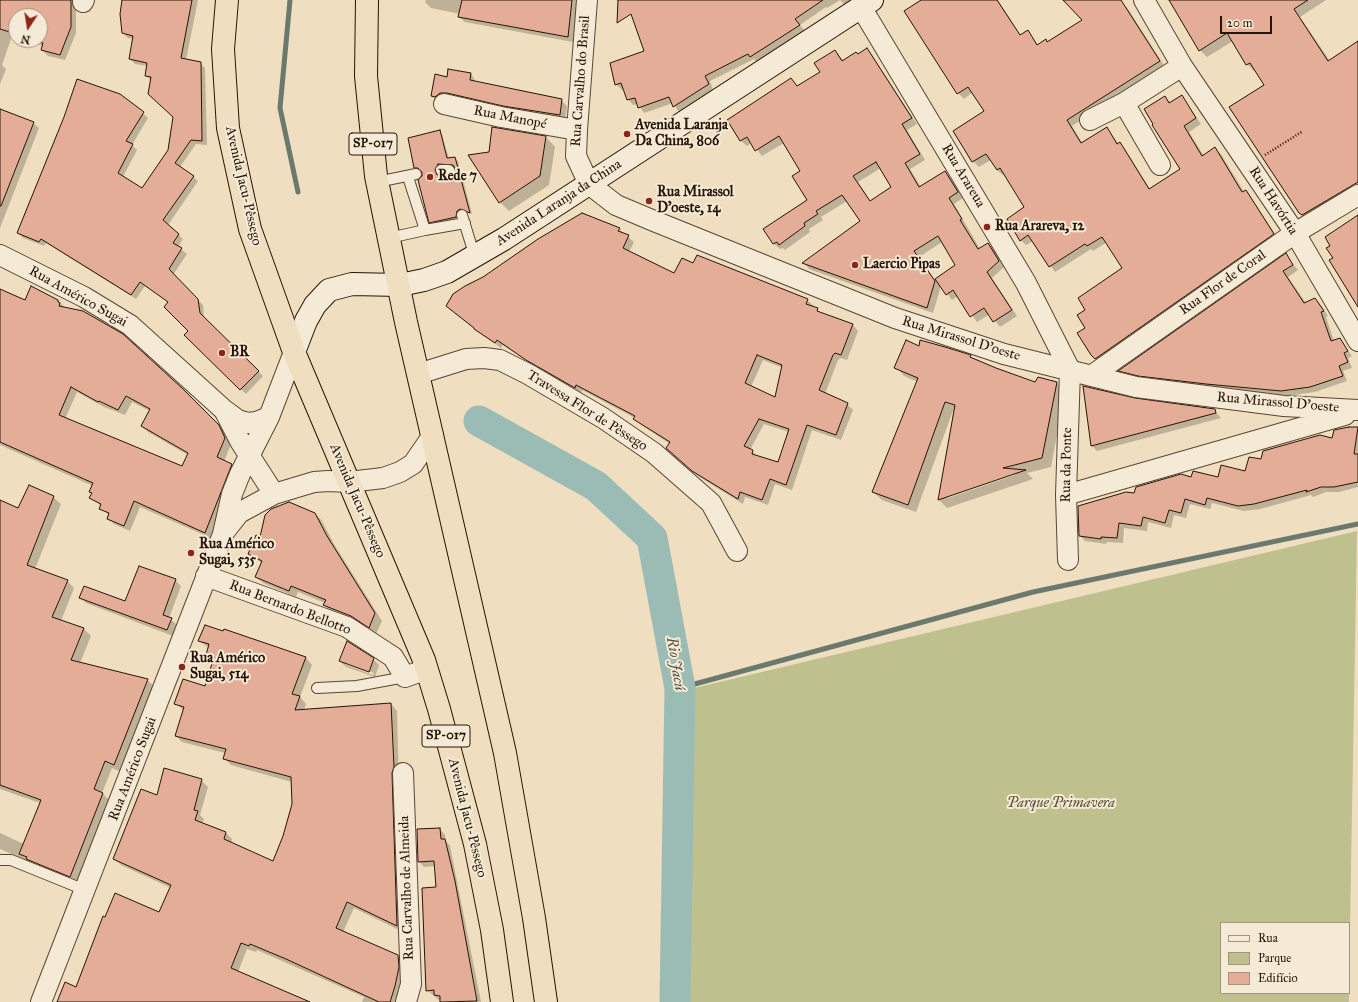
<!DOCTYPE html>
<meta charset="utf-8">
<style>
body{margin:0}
#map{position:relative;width:1358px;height:1002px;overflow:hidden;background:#efdebf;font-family:"IM FELL Great Primer",serif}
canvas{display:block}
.legend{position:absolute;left:1220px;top:922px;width:130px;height:72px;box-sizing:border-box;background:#f5ead5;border:1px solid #a39482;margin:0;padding:5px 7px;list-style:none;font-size:12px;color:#281406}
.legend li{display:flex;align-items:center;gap:8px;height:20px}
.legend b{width:20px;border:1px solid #a39482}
.north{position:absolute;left:8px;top:8px;width:40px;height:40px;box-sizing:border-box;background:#f5ead5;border:1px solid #a39482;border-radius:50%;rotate:192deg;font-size:11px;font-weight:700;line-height:16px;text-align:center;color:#281406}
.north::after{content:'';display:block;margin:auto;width:14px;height:18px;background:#8f2418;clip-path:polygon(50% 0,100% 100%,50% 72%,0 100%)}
.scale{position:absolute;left:1220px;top:16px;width:52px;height:18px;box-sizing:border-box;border:2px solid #281406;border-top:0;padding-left:5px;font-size:12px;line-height:14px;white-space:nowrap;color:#281406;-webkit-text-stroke:3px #f5ead5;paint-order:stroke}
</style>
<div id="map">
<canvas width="1358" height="1002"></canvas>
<ul class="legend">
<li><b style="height:5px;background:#f5ead5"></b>Rua</li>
<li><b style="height:11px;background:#bec08e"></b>Parque</li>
<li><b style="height:11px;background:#e4ad98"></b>Edifício</li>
</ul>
<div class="north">N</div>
<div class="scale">20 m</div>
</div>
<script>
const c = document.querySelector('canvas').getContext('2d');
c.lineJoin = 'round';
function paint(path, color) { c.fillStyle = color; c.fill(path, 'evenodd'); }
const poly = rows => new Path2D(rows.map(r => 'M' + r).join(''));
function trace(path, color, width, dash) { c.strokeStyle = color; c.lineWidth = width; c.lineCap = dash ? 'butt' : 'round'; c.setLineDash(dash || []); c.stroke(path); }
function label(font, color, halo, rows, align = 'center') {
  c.font = font + ' "IM FELL Great Primer",serif'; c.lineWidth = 4; c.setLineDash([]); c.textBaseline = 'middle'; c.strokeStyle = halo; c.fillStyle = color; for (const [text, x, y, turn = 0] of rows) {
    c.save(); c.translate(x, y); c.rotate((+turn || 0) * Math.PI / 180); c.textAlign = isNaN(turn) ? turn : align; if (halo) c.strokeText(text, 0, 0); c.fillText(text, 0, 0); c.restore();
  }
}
paint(poly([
 [1357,531,1349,983,1349,923,1221,923,1221,993,1349,993,1349,1002,689,1002,690,689]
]), '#bec08e');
paint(poly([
 [0,0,71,0,76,5,76,33,65,60,48,56,42,50,43,46,25,40,40,40,40,16,16,16,16,37,12,36,2,65,6,69,0,84],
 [123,0,198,0,186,60,200,63,205,68,207,145,196,144,180,167,198,181,168,225,183,239,178,247,187,254,173,275,203,305,204,318,263,376,246,394,186,335,190,331,169,302,145,286,136,299,46,243,44,246,23,238,18,233,143,113,148,118,132,145,137,150,123,177,143,190,169,150,174,117,151,81,146,75,148,66,135,64,130,59,134,39,128,38,123,33],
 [426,0,578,0,573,42,465,22,459,17,460,14,431,8,425,2],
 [615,0,840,0,827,8,826,7,800,25,805,31,756,62,754,59,710,81,713,90,679,112,673,103,644,113,638,104,633,105,628,99,624,89,622,90,616,84,645,52,631,2],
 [840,0,852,0,845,5],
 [923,0,998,0,1021,36,1028,31,1038,45,1048,43,1083,20,1066,1,1064,2,1062,0,1112,0,1122,3,1128,9,1165,67,1072,126,1083,144,1107,129,1119,144,1125,149,1150,189,1181,169,1165,97,1171,103,1182,96,1201,124,1189,132,1204,156,1215,149,1221,154,1244,192,1246,192,1251,197,1279,240,1098,361,1092,355,1087,328,1087,310,1124,268,1107,242,1093,251,1091,249,1055,272,1033,241,1026,245,1021,240,1026,208,1005,174,1003,175,997,170,991,160,979,167,973,161,986,112,973,92,964,99,958,93],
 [1170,0,1326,0,1300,17,1330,61,1358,42,1358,192,1307,220,1300,213,1265,85,1256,70,1254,71,1247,64,1233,41,1207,57,1200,50],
 [867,49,872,55,917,124,907,130,925,160,910,169,921,187,945,172,963,198,954,204,980,249,988,244,994,249,1004,267,992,278,1017,316,1000,327,990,314,977,322,958,296,952,300,941,286,933,313,809,269,804,263,862,221,847,201,821,217,823,220,809,229,810,232,785,250,783,248,780,249,774,244,765,229,808,200,802,171,784,143,762,156,752,143,747,146,741,141,729,120,791,79,798,87,821,73,835,51,844,61],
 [881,168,893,188,871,202,858,182],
 [942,242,957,265,935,280,919,257],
 [449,70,471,74,476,82,561,100,567,106,565,121,438,102,432,96,448,78],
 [0,110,33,123,39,128,0,228],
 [492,128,546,137,555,147,549,185,509,211,500,202,490,153],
 [440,131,442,134,449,159,455,158,458,161,472,214,464,211,458,219,433,225,430,222,422,170,415,167],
 [444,166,455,167,460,176,455,183,449,183,438,177,437,174,438,169],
 [619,229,634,242,629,252,675,274,694,265,807,300,813,305,812,307,822,314,853,325,858,331,847,360,841,358,838,360,825,394,847,404,853,410,841,440,812,430,792,490,775,484,768,505,745,497,743,504,698,476,673,454,670,444,640,424,635,418,582,390,581,393,533,365,503,345,501,348,475,329],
 [763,360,783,368,776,398,751,387],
 [764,424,789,432,778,463,759,457,750,450],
 [1286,255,1298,270,1288,277,1306,303,1315,299,1320,304,1328,316,1326,317,1334,341,1340,339,1352,356,1348,358,1352,368,1343,371,1347,381,1315,392,1287,396,1144,380,1125,376,1120,371],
 [0,290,26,302,58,300,64,307,183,390,225,432,231,444,224,462,231,465,237,471,211,538,140,507,130,531,114,524,108,518,109,515,101,508,101,506,91,498,93,486,0,445],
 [77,392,104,407,125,415,132,402,150,411,142,426,148,432,188,455,182,467,65,419],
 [920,347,970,356,974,360,1035,384,1057,383,1065,392,1051,467,1027,473,1033,479,947,508,939,500,954,408,916,512,882,500,873,492,918,382,904,376,896,367],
 [1015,473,1015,475,948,498,948,496],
 [1084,387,1134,399,1214,410,1221,418,1097,451,1092,446],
 [1349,428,1358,428,1358,487,1339,492,1326,492,1313,497,1311,495,1260,509,1244,511,1212,503,1210,509,1190,504,1186,518,1174,515,1171,528,1148,522,1147,531,1124,528,1123,543,1107,542,1106,544,1085,541,1080,536,1135,494,1192,478,1218,479,1246,472,1262,460,1333,439],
 [53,497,61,504,35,569,67,581,74,588,61,621,83,628,91,636,80,663,147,680,155,687,121,772,112,768,102,793,110,801,78,884,35,866,26,860,0,849,0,833,24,844,40,803,0,789,0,501,19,510],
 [315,513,322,521,334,544,382,621,376,634,359,623,331,612,324,605,325,603,298,592,296,597,263,583,256,577,262,563,249,554,261,538],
 [175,580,181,586,169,618,177,625,173,636,86,603,80,597,126,602],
 [224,630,306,658,312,665,300,697,306,704,304,710,391,704,397,711,403,932,354,908,343,932,398,956,405,963,399,1002,362,1002,364,997,257,950,256,952,247,949,238,972,308,1002,58,1002,160,914,171,888,121,865,114,859,157,797,201,780,208,787,200,815,204,819,202,824,226,833,232,839,231,844,273,862,284,836,293,804,292,782,231,765,224,758,225,753,182,742,176,736,184,711,175,703,206,688,214,662,207,654,209,648,199,641,224,633],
 [373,659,379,665,375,677,346,667,340,661],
 [346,662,374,673,373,675,346,665],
 [440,829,445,835,446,841,450,846,481,1002,441,1002,427,990,437,888,436,866,424,867,419,861]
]), '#0003');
trace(poly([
 [290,0,280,108,298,192],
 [680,688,1033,592,1358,524]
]), '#6c796f', 5);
trace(poly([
 [479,421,596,486,652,538,680,688,675,1002]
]), '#9abcb5', 31);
const building = poly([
 [0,0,71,0,71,27,60,55,41,50,43,43,34,40,40,40,40,16,16,16,16,34,0,29,0,0],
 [122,0,192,0,181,58,201,62,202,141,191,140,175,163,194,176,163,220,179,234,173,243,182,248,169,269,198,299,200,313,259,371,240,390,184,335,188,331,164,307,168,302,140,282,131,295,41,239,39,242,17,233,64,117,77,79,120,94,144,112,126,141,133,144,118,173,142,188,168,150,173,117,148,94,151,77,145,76,147,63,129,59,133,36,122,33,120,14,122,0],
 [462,0,572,0,568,37,458,17,462,0],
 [618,0,823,0,795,19,800,25,750,57,748,54,705,76,709,84,673,107,669,97,638,108,635,98,627,100,621,83,615,85,610,63,644,51,631,14,617,23,618,0],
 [921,0,997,0,1020,35,1028,30,1037,45,1046,39,1047,42,1082,20,1063,0,1121,0,1160,61,1067,120,1081,143,1107,127,1117,144,1120,142,1149,189,1180,169,1152,125,1153,124,1144,109,1165,96,1169,103,1182,95,1196,118,1184,126,1202,156,1215,147,1242,192,1246,190,1274,234,1095,359,1091,355,1077,333,1085,328,1077,315,1085,310,1078,298,1122,268,1102,237,1087,246,1085,244,1049,267,1028,235,1020,241,1007,219,1024,207,1000,168,997,170,986,154,972,162,953,131,984,111,968,87,957,94,904,11,921,0],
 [1169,0,1308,0,1294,9,1328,61,1358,41,1358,182,1302,215,1299,213,1229,107,1264,85,1250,63,1246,65,1227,33,1199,51,1169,0],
 [867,48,912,118,902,124,920,154,905,163,919,187,945,171,958,192,949,198,962,219,960,220,978,249,988,243,999,261,987,272,1012,310,993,322,984,308,970,317,953,290,946,295,935,279,955,265,938,236,914,251,935,281,927,308,802,263,860,221,842,195,816,211,818,214,804,223,805,226,779,245,777,242,773,244,763,229,807,200,792,176,800,171,779,136,755,151,747,137,740,141,727,120,791,78,797,86,820,72,814,63,835,50,842,61,856,52,858,54,867,48],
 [876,162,891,187,870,201,853,176,876,162],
 [448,69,471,73,470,80,562,99,560,115,503,106,447,93,440,93,435,97,431,96,435,74,447,77,448,69],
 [0,109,34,122,1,206,0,206,0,109],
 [492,127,546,136,540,176,499,203,468,155,489,152,492,127],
 [440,130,447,158,455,157,470,213,460,209,457,211,456,217,429,223,418,180,422,176,422,172,418,168,414,168,408,138,440,130],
 [438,164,453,165,458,173,457,180,451,182,445,176,437,175,435,170,438,164],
 [582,213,620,228,618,231,629,235,623,248,674,273,682,258,693,263,697,255,808,299,806,304,818,308,817,311,853,324,841,355,835,353,833,355,819,390,848,403,836,435,807,425,786,485,770,479,762,500,740,492,738,499,692,471,666,448,670,442,633,419,635,416,576,385,575,388,526,360,497,340,495,343,474,329,474,328,446,306,453,294,465,286,483,277,538,239,582,213],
 [757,355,782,365,775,397,745,383,757,355],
 [759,419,789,429,778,462,752,454,753,450,744,446,759,419],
 [1358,215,1358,307,1329,260,1333,258,1326,248,1330,246,1325,237,1358,215],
 [1286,253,1293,265,1283,271,1304,303,1315,298,1324,311,1321,312,1331,341,1340,338,1348,351,1344,353,1348,362,1339,366,1343,376,1310,387,1281,391,1206,384,1138,376,1118,371,1286,253],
 [31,286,58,300,58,302,60,303,59,306,83,311,123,334,183,389,219,425,225,438,217,457,232,464,205,533,134,501,124,526,107,519,109,513,99,509,101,504,89,498,92,493,89,492,93,483,0,442,0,289,25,300,31,286],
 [71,387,98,402,99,401,118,410,126,396,150,409,141,426,188,453,182,466,59,415,71,387],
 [906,340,919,346,920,340,945,347,971,355,970,357,996,368,1035,382,1038,377,1057,382,1042,458,1003,468,1026,470,938,500,955,405,945,402,908,505,872,492,918,378,894,368,906,340],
 [1083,386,1135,398,1215,409,1216,413,1091,446,1083,386],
 [1349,427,1358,427,1354,454,1358,454,1358,482,1334,487,1321,487,1306,492,1307,490,1254,504,1238,506,1207,498,1205,505,1185,499,1181,513,1169,510,1165,523,1143,517,1141,526,1119,523,1117,538,1101,537,1101,539,1079,536,1078,506,1126,492,1134,493,1136,487,1181,474,1191,477,1193,471,1218,477,1221,465,1245,471,1249,457,1261,459,1263,451,1320,435,1332,438,1334,430,1349,427],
 [29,485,54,496,27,565,68,580,52,617,84,628,71,660,148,679,114,765,105,761,94,789,103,793,70,877,26,859,27,857,19,854,41,800,0,785,0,500,18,508,29,485],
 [289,502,315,513,327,536,375,613,369,628,351,616,323,605,326,600,291,586,289,591,255,577,262,561,248,554,256,535,260,537,265,515,271,509,289,502],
 [139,566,176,579,163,615,172,618,167,630,79,598,84,586,125,601,139,566],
 [205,625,223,631,224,629,306,657,292,694,300,696,295,710,391,703,394,767,392,773,397,926,347,902,336,928,398,955,399,967,395,986,390,1002,379,1002,286,959,250,944,249,946,241,943,231,968,310,1002,57,1002,65,982,76,987,103,916,105,917,115,893,159,912,171,885,113,859,141,789,157,795,164,768,202,779,194,810,198,811,195,820,226,832,224,839,273,861,283,836,292,804,291,777,223,759,226,749,175,736,184,707,174,704,183,679,205,686,214,657,206,655,209,644,198,641,205,625],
 [347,641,374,658,369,672,339,661,347,641],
 [440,828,441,839,445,839,455,881,477,1001,440,1002,440,996,434,995,434,990,426,991,422,888,436,887,434,861,418,862,417,829,440,828]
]);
paint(building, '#e4ad98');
trace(building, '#281406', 1);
const lane = poly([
 [441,170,449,170,452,176],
 [377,182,416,174],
 [462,215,475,257],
 [425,230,465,223],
 [389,238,425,230,408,177],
 [317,688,357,686,405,677],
 [0,860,11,860,85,890]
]);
const street = poly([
 [587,0,577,130,576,156,589,184,616,205,654,221,895,318,1004,354,1136,387,1284,406,1358,410],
 [1144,0,1182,66,1295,233,1358,341],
 [83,2,84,0],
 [861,7,1026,283,1070,370,1066,495,1068,560],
 [1124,103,1160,165],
 [444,104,501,117,577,130],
 [1090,120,1124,103,1182,66],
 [0,255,84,297,130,325,223,409,238,420,248,423,256,422,269,417],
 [418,374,466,359,484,358,500,360,528,374,603,418,654,453,711,503,737,551],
 [1091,376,1295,233,1358,195],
 [224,410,240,441,274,494],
 [1066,495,1345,415],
 [225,531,239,513,274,494,314,482,328,481,349,482,383,478,400,472,413,464,433,435],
 [206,576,347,627,393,657,405,677,427,669],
 [403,773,411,984,406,1002],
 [41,1002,223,534,232,494,240,474,269,417,294,352]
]);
const secondary = poly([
 [294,352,306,321,315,305,329,290,352,284,400,285,424,280,447,272,504,239,872,0]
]);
const highway = poly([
 [227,0,223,49,228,128,250,229,294,352,424,660,439,709,475,844,492,930,502,1002],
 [367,0,366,76,376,176,406,322,505,753,534,918,546,1002]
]);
trace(lane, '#5a4634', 12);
trace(street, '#5a4634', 22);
trace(secondary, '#281406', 24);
trace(highway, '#281406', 24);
trace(poly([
 [1265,155,1303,131]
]), '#281406', 2.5, [1, 2]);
trace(lane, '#f5ead5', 10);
trace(street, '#f5ead5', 20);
trace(secondary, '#f5ead5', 22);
trace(highway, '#efdebf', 22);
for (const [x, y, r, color] of [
 [627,134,4,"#8f2418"],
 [430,177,4,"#8f2418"],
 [649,201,4,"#8f2418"],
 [987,227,4,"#8f2418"],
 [855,265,4,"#8f2418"],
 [222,353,4,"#8f2418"],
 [191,553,4,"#8f2418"],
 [182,667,4,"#8f2418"]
]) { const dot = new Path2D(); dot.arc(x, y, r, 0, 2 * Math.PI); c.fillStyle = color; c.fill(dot); trace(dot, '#f5ead5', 1.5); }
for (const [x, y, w] of [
 [373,144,48],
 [446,736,48]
]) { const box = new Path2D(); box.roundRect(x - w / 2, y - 11, w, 22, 3); c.fillStyle = '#f5ead5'; c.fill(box); trace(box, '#281406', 1); }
label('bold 13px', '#281406', null, [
 ["SP-017",373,144],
 ["SP-017",446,736]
]);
label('14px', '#281406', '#f5ead5', [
 ["Rua Carvalho do Brasil",581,81,-86],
 ["Rua Manopé",510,118,11],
 ["Rua Arareua",963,176,59],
 ["Avenida Jacu-Pêssego",243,186,77],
 ["Rua Havórtia",1273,201,57],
 ["Avenida Laranja da China",559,203,-33],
 ["Rua Flor de Coral",1223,283,-35],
 ["Rua Américo Sugai",78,297,29],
 ["Rua Mirassol D'oeste",961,339,17],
 ["Rua Mirassol D'oeste",1278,403,5],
 ["Travessa Flor de Pêssego",587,411,32],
 ["Rua da Ponte",1067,465,-89],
 ["Avenida Jacu-Pêssego",357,501,67],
 ["Rua Bernardo Bellotto",290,608,21],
 ["Rua Américo Sugai",133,769,-69],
 ["Avenida Jacu-Pêssego",467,818,76],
 ["Rua Carvalho de Almeida",407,888,-92]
]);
label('bold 14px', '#281406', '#f5ead5', [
 ["Avenida Laranja",635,126],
 ["Da China, 806",635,142],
 ["Rede 7",438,177],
 ["Rua Mirassol",657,193],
 ["D'oeste, 14",657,209],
 ["Rua Arareva, 12",995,227],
 ["Laercio Pipas",863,265],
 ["BR",230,353],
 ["Rua Américo",199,545],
 ["Sugai, 535",199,561],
 ["Rua Américo",190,659],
 ["Sugai, 514",190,675]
], 'left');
label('italic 14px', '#5c5036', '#f5ead5', [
 ["Parque Primavera",1061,804]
]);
label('italic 15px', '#504f43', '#f5ead5', [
 ["Rio Jacú",675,664,81]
]);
</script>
